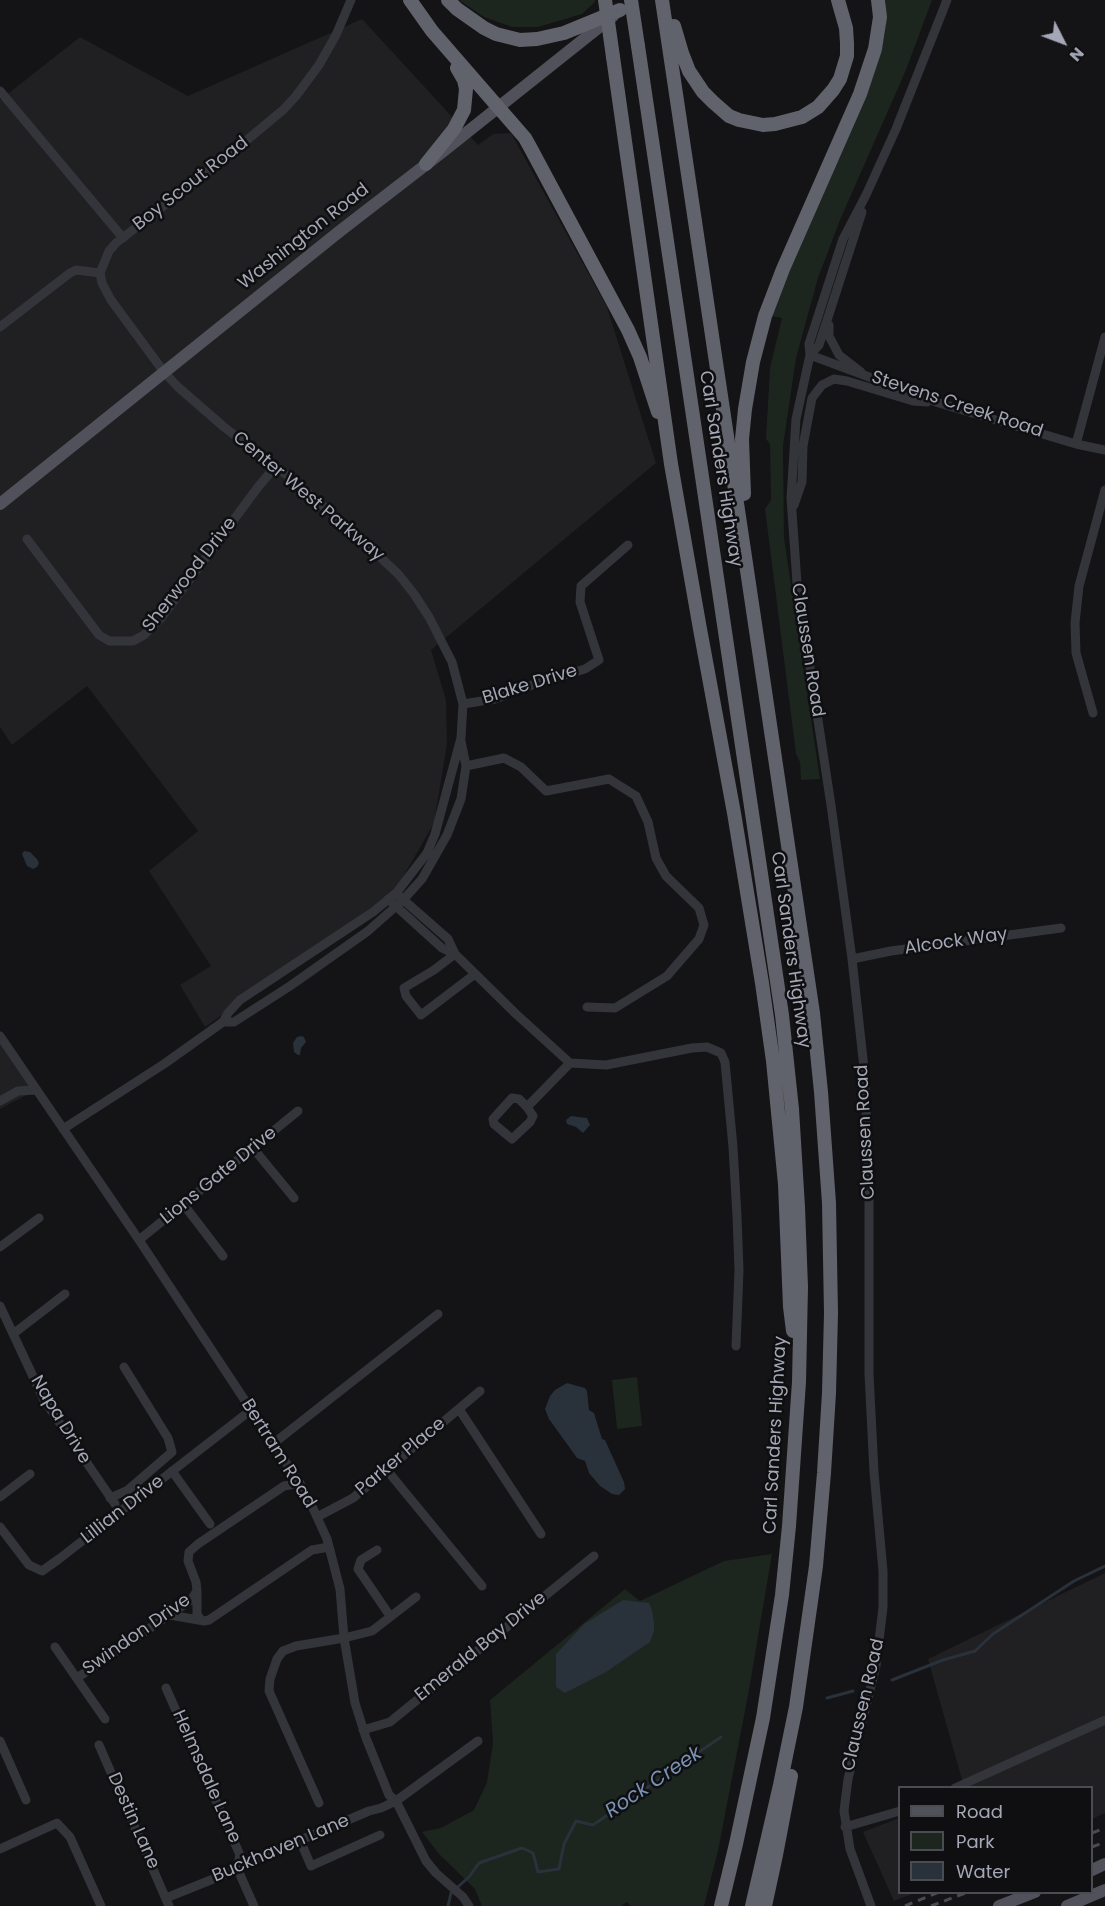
<!DOCTYPE html>
<style>
body{margin:0}
#map{position:relative;width:1105px;height:1906px;overflow:hidden;background:#141315;font-family:Poppins,sans-serif}
canvas{display:block}
.legend{position:absolute;left:898px;top:1786px;width:195px;height:108px;box-sizing:border-box;background:#0f0e10;border:2px solid #4b4c52;margin:0;padding:8px 10px;list-style:none;font-size:18px;color:#a4a8b6}
.legend li{display:flex;align-items:center;gap:12px;height:30px}
.legend b{width:30px;border:2px solid #4b4c52}
.north{position:absolute;left:1033px;top:12px;width:60px;height:60px;-webkit-text-stroke:4px #0f0e10;paint-order:stroke;rotate:132deg;font-size:16px;font-weight:700;line-height:24px;text-align:center;color:#a4a8b6}
.north::after{content:'';display:block;margin:auto;width:21px;height:27px;background:#a4a8b6;clip-path:polygon(50% 0,100% 100%,50% 72%,0 100%)}
</style>
<div id="map">
<canvas width="1105" height="1906"></canvas>
<ul class="legend">
<li><b style="height:8px;background:#50515a"></b>Road</li>
<li><b style="height:16px;background:#1d251f"></b>Park</li>
<li><b style="height:16px;background:#29313a"></b>Water</li>
</ul>
<div class="north">N</div>
</div>
<script>
const c = document.querySelector('canvas').getContext('2d');
c.lineJoin = 'round';
function paint(path, color) { c.fillStyle = color; c.fill(path, 'evenodd'); }
const poly = rows => new Path2D(rows.map(r => 'M' + r).join(''));
function trace(path, color, width, dash) { c.strokeStyle = color; c.lineWidth = width; c.lineCap = dash ? 'butt' : 'round'; c.setLineDash(dash || []); c.stroke(path); }
function label(font, color, halo, rows, align = 'center') {
  c.font = font + ' Poppins,sans-serif'; c.lineWidth = 5; c.setLineDash([]); c.textBaseline = 'middle'; c.strokeStyle = halo; c.fillStyle = color; for (const [text, x, y, turn = 0] of rows) {
    c.save(); c.translate(x, y); c.rotate((+turn || 0) * Math.PI / 180); c.textAlign = isNaN(turn) ? turn : align; if (halo) c.strokeText(text, 0, 0); c.fillText(text, 0, 0); c.restore();
  }
}
paint(poly([
 [362,19,478,145,493,134,511,133,607,307,656,463,431,650,446,700,447,744,434,823,399,884,366,912,205,1027,180,985,211,966,149,871,198,831,87,686,12,745,0,727,0,100,80,37,188,96],
 [0,1039,36,1090,0,1109],
 [1105,1573,1105,1813,1092,1819,1092,1788,964,1787,928,1659],
 [899,1818,900,1892,915,1893,894,1901,863,1832]
]), '#201f22');
paint(poly([
 [459,0,595,0,595,2,582,14,569,18,538,27,512,27,484,17],
 [886,0,932,0,906,70,840,220,818,278,796,358,783,446,784,538,820,779,801,780,800,762,796,754,765,509,771,500,770,444,766,439,770,368,782,318,772,316,773,308,873,77,884,38,886,20],
 [637,1377,642,1426,617,1429,612,1380],
 [772,1554,749,1690,718,1851,704,1906,631,1906,627,1902,621,1906,482,1906,475,1889,439,1854,422,1832,441,1828,474,1810,487,1782,493,1743,490,1700,625,1589,640,1601,724,1561]
]), '#1d251f');
paint(poly([
 [24,851,30,852,37,859,39,863,37,867,33,869,27,866,22,854],
 [301,1036,304,1037,306,1042,301,1048,300,1055,298,1055,294,1052,293,1043,297,1037],
 [571,1116,587,1118,590,1125,583,1133,576,1127,567,1124,566,1120],
 [567,1383,585,1388,587,1391,589,1410,594,1413,602,1439,605,1440,624,1482,625,1489,619,1495,612,1494,600,1486,589,1473,585,1461,577,1458,549,1419,545,1409,550,1396,555,1390],
 [623,1600,649,1603,652,1610,654,1623,654,1631,650,1642,606,1672,565,1693,556,1687,556,1654,584,1624]
]), '#29313a');
trace(poly([
 [892,1680,943,1660,975,1651,993,1634,1074,1581,1105,1566],
 [827,1698,853,1691],
 [448,1906,451,1893,469,1877,479,1863,522,1848,533,1853,538,1872,559,1869,564,1844,576,1821,593,1825,721,1737]
]), '#29313a', 3);
trace(poly([
 [0,91,123,238],
 [829,325,829,336,839,355,861,372],
 [0,327,70,273,76,270,100,273],
 [810,355,939,403,1076,444,1105,450],
 [810,355,819,345,862,212],
 [1076,444,1105,337],
 [794,505,802,482,803,446,812,398,822,385,834,379,847,381,913,401,927,402],
 [27,539,99,635,109,641,133,641,144,635,161,618,258,487,275,467],
 [463,704,495,699,532,685,585,669,599,660,580,602,581,586,628,545],
 [1093,713,1076,653,1075,623,1079,586,1105,490],
 [466,766,504,758,521,767,546,791,609,779,636,796,648,822,656,858,666,876,699,908,704,925,699,939,667,976,615,1008,587,1007],
 [399,896,448,939,455,954],
 [388,899,442,948,455,954,516,1014,570,1063,606,1065,692,1048,707,1047,721,1053,725,1062,733,1147,737,1216,739,1270,736,1346],
 [455,954,434,970,404,988,406,996,421,1015,475,974],
 [852,959,891,951,1061,928],
 [223,1022,234,1022,290,986,368,931,403,900,422,879,447,835,461,799,466,766,461,741],
 [0,1036,139,1240,306,1493,327,1539,340,1589,344,1638,355,1703,366,1738,389,1795,396,1801,426,1861,436,1873,463,1897,469,1906],
 [0,1101,18,1091,36,1090],
 [527,1107,519,1099,512,1098,493,1119,494,1124,512,1139,530,1122,533,1116,527,1107,570,1063],
 [63,1129,164,1064,223,1022,228,1013,240,1000,373,912,397,892,427,853,435,834,461,738,463,704,452,662,429,617,414,594,399,575,358,536,288,476,224,427,178,387,164,372,111,300,102,283,100,273,109,251,116,243,224,159,283,110,296,96,319,65,336,35,351,0],
 [253,1148,294,1198],
 [184,1205,223,1256],
 [139,1240,298,1111],
 [0,1247,39,1218],
 [0,1306,44,1400,115,1504],
 [13,1334,65,1294],
 [459,1409,541,1534],
 [274,1443,438,1314],
 [386,1469,482,1586],
 [172,1471,210,1524],
 [0,1497,30,1474],
 [110,1498,128,1490,172,1452,168,1438,124,1367],
 [317,1517,353,1498,480,1391],
 [0,1527,29,1565,42,1571,59,1559,251,1410],
 [377,1550,361,1560,358,1569,390,1616],
 [170,1615,204,1621,209,1620,312,1550,329,1547],
 [200,1619,197,1614,197,1591,196,1582,188,1561,189,1552,198,1544,284,1486,300,1483],
 [55,1647,105,1719],
 [77,1678,191,1600,197,1591],
 [166,1688,240,1855,237,1868,254,1906],
 [363,1730,390,1722,594,1556],
 [0,1741,26,1800],
 [99,1745,169,1906],
 [955,1788,1105,1720],
 [319,1803,269,1691,270,1679,277,1659,283,1651,296,1646,344,1638,372,1631,416,1597],
 [845,1827,900,1811],
 [300,1840,311,1866,380,1835],
 [0,1849,57,1823,70,1837,101,1906],
 [166,1898,233,1871,242,1865,369,1811,381,1808,396,1801,478,1741],
 [871,1906,850,1849,844,1811,848,1779,876,1666,883,1607,883,1571,874,1472,869,1374,869,1175,864,1068,852,959,831,805,797,583,791,498,796,419,810,355,809,344,843,239,866,195,896,129,947,0]
]), '#34353a', 9);
trace(poly([
 [0,504,340,231,441,153,613,16],
 [1092,1870,1105,1864],
 [999,1906,1035,1892],
 [1067,1906,1105,1890]
]), '#50515a', 12);
trace(poly([
 [410,0,432,31,525,138,530,147,628,330,640,357,658,412],
 [448,0,457,9,484,28,496,34,520,40,537,39,564,33,620,10],
 [662,0,813,1013,821,1092,829,1203,831,1313,829,1393,824,1473,816,1566,796,1707,780,1785,752,1906],
 [674,26,682,53,689,71,703,92,713,102,729,116,739,120,763,125,775,124,802,117,818,107,833,90,840,79,847,56,847,43,846,28,838,0],
 [638,46,782,1015,792,1109,798,1207,801,1287,799,1382,789,1526,782,1595,763,1718,736,1844,721,1906],
 [613,57,671,464,700,629,734,813,762,983,773,1061,785,1184,790,1307,793,1331],
 [426,164,454,129,464,110,466,89,464,80,457,68],
 [744,494,742,439,745,409,753,362,765,316,783,269,860,94,875,49,880,17,878,0],
 [765,1906,776,1855,791,1776]
]), '#60626c', 14);
trace(poly([
 [1092,1833,1105,1828],
 [1092,1847,1105,1842],
 [905,1906,939,1892],
 [931,1906,968,1892]
]), '#494a52', 3, [8, 6]);
trace(poly([
 [605,0,613,57],
 [631,0,638,46]
]), '#60626c', 14);
label('18px', '#a4a8b6', '#0f0e10', [
 ["Boy Scout Road",191,184,-38],
 ["Washington Road",304,237,-38],
 ["Stevens Creek Road",957,405,18],
 ["Carl Sanders Highway",720,469,81],
 ["Center West Parkway",308,497,40],
 ["Sherwood Drive",190,575,-52],
 ["Claussen Road",807,650,81],
 ["Blake Drive",530,685,-17],
 ["Alcock Way",956,942,-8],
 ["Carl Sanders Highway",790,950,82],
 ["Claussen Road",866,1132,-93],
 ["Lions Gate Drive",219,1176,-39],
 ["Napa Drive",60,1420,59],
 ["Carl Sanders Highway",776,1435,-87],
 ["Bertram Road",278,1454,58],
 ["Parker Place",401,1457,-40],
 ["Lillian Drive",123,1510,-38],
 ["Swindon Drive",137,1635,-35],
 ["Emerald Bay Drive",481,1647,-39],
 ["Claussen Road",864,1705,-77],
 ["Helmsdale Lane",206,1777,66],
 ["Destin Lane",133,1821,66],
 ["Buckhaven Lane",281,1849,-23]
]);
label('italic 20px', '#7993b4', '#0f0e10', [
 ["Rock Creek",654,1783,-34]
]);
</script>
